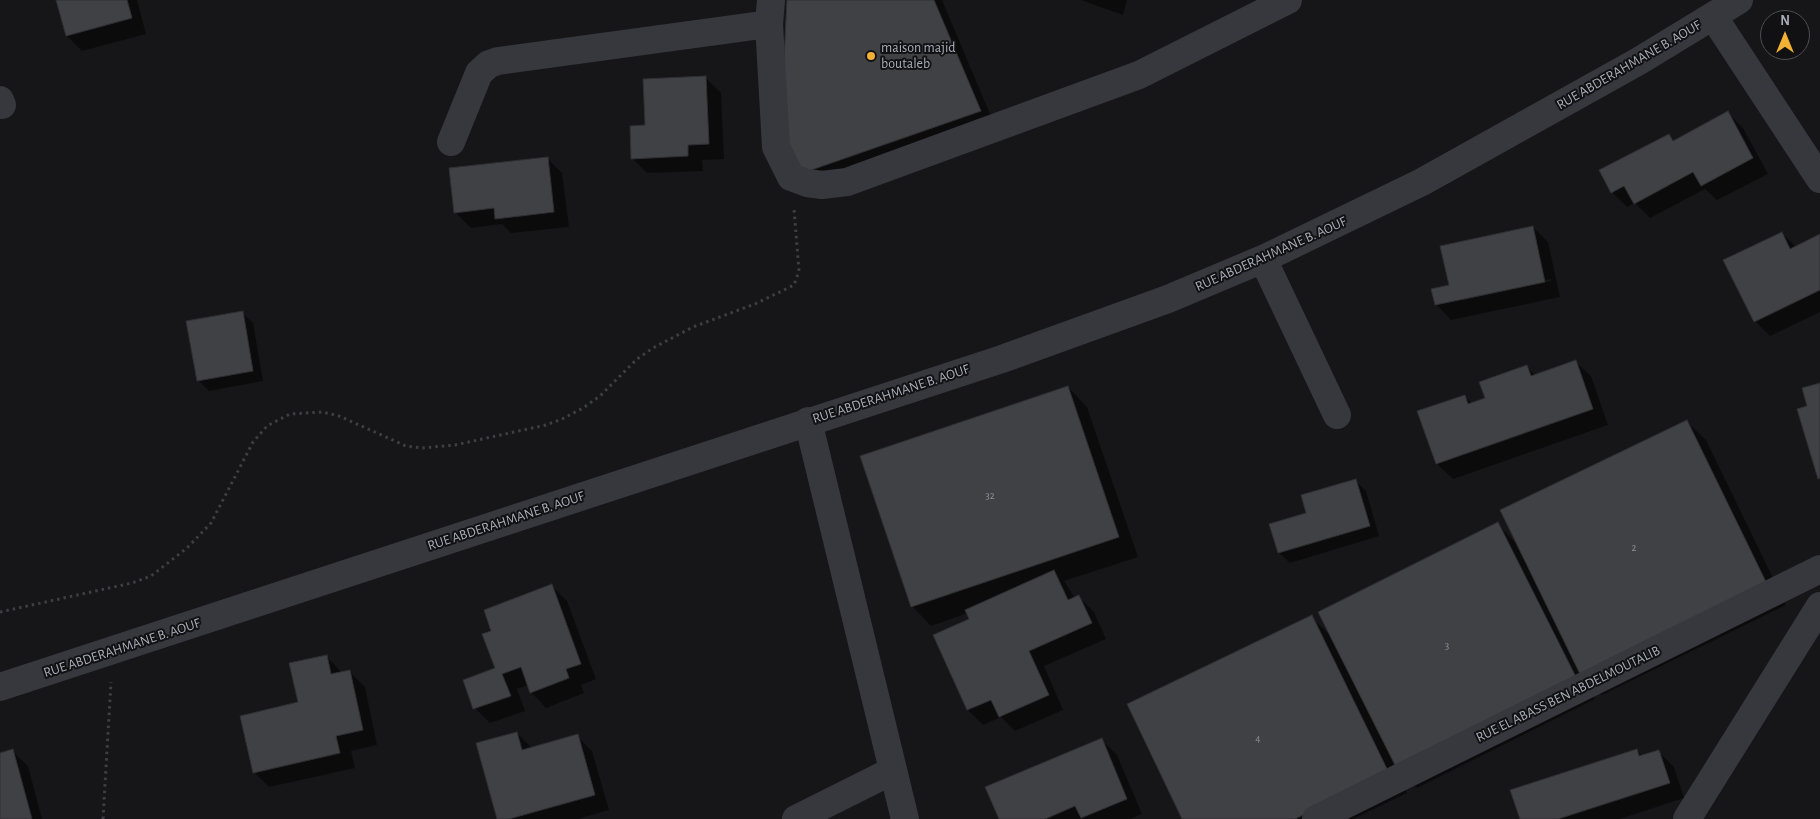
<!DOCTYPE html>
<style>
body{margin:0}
#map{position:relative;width:1820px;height:819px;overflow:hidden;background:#161618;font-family:"Alegreya Sans",sans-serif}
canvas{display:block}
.north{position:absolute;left:1760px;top:10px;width:50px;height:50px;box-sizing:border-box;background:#111113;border:1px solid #4d4f55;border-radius:50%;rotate:0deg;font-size:14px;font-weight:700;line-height:20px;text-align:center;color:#a8adb8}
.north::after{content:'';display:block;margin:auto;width:18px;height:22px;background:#f2b134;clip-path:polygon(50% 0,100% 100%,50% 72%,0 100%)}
</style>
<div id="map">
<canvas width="1820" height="819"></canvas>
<div class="north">N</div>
</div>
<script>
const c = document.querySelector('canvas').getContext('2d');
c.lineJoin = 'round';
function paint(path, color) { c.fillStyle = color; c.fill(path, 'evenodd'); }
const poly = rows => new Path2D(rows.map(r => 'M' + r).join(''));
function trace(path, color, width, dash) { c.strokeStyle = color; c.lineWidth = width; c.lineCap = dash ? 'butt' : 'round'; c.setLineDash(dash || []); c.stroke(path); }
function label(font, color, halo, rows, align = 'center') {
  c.font = font + ' "Alegreya Sans",sans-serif'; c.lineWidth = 4; c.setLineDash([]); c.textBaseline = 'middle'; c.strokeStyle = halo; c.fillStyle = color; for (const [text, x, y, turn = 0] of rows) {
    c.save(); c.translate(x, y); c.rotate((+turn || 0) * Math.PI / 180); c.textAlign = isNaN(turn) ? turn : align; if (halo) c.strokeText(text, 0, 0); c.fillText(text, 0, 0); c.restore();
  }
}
paint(poly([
 [58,0,137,0,146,34,82,51,67,36],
 [789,0,942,0,995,126,807,191],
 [1081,0,1127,0,1123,15],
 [706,78,721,93,724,159,702,160,703,171,647,173,632,158,647,126],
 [1728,113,1743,128,1768,174,1717,200,1705,189,1650,218,1635,203,1627,207,1612,192,1668,135,1675,141],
 [547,158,562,173,569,227,511,233,502,224,471,228,455,212],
 [1533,227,1548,242,1560,297,1451,320,1436,304,1450,286],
 [1551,279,1551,281,1463,300,1463,298],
 [1782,233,1796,247,1820,236,1820,312,1770,336,1755,321],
 [242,313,253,323,263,381,209,391,198,380],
 [1575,361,1591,376,1608,425,1453,479,1437,464,1419,412,1465,396,1472,404,1486,398,1526,366,1535,375],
 [1068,387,1087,407,1138,557,1064,581,1075,598,1079,597,1094,612,1106,639,1044,666,1063,710,1015,731,1001,717,983,725,968,710,935,636,970,620,968,613,931,626,912,606],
 [1686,421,1706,440,1786,605,1602,695,1586,679,1595,699,1417,788,1394,765,1407,793,1353,819,1184,819,1311,617,1330,635,1497,524,1517,544],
 [1355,480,1366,491,1379,536,1290,563,1279,553,1308,514],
 [552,586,567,601,596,679,581,685,584,693,546,708,531,692,528,685,517,689,525,711,490,723,475,708,496,669,493,631],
 [326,656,342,673,349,671,365,687,377,745,351,751,355,768,269,787,254,772,299,703],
 [517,733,532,748,577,736,592,751,609,810,578,819,498,819],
 [1102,740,1117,755,1142,814,1130,819,1000,819],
 [1637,750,1643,757,1659,752,1674,767,1684,798,1620,819,1521,819],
 [12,751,28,766,42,819,0,819,0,754]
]), '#0007');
const building = poly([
 [56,0,127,0,132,18,66,36,56,0],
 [787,0,934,0,981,111,791,177,779,157,787,0],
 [706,76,709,144,688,145,688,156,631,159,630,126,645,125,643,79,706,76],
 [1728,111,1753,158,1701,186,1693,172,1634,204,1624,186,1611,193,1599,170,1669,134,1673,141,1728,111],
 [548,157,554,212,495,219,494,208,454,213,449,168,548,157],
 [1533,226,1545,282,1435,305,1431,289,1449,285,1440,246,1533,226],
 [1782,232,1790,249,1820,234,1820,290,1754,322,1723,260,1782,232],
 [243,311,253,371,197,381,186,321,243,311],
 [1576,360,1593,409,1436,464,1417,411,1465,395,1468,404,1485,398,1479,382,1527,365,1531,376,1576,360],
 [1820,383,1820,478,1818,479,1797,409,1807,406,1802,388,1820,383],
 [1068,386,1119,537,911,607,860,456,1068,386],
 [1687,420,1768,586,1581,676,1500,510,1687,420],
 [1356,479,1370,526,1278,553,1269,524,1306,513,1301,495,1356,479],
 [1498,522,1577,679,1397,769,1318,612,1498,522],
 [1054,570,1068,600,1079,595,1092,623,1029,651,1049,695,999,717,991,700,967,710,933,635,969,619,965,610,1054,570],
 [552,584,581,664,566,669,569,678,530,693,521,667,502,674,511,696,473,709,463,680,495,668,482,634,491,631,484,610,552,584],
 [1312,615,1389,773,1295,819,1182,819,1127,704,1312,615],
 [327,655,331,674,350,670,363,730,336,736,340,753,253,773,240,716,298,702,289,663,327,655],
 [517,732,522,750,578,734,595,795,509,819,497,819,476,743,517,732],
 [1102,738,1127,799,1081,818,1075,806,1045,819,999,819,985,787,1102,738],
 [13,749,32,819,0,819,0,753,13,749],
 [1637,749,1639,756,1659,750,1670,783,1558,819,1520,819,1510,790,1637,749]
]);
paint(building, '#404145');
trace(building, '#303034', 1);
trace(poly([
 [0,612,132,583,151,576,187,548,211,523,253,442,267,426,290,414,322,412,339,416,406,446,422,448,455,445,546,425,562,419,583,408,600,396,637,359,653,348,693,327,755,304,794,285,799,271,794,209],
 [103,819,111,682]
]), '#3d3f44', 3, [2.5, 4]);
trace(poly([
 [771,0,769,24,776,147,791,177,807,183,822,185,847,182,1139,75,1288,0],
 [1713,16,1820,179],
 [0,100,2,105],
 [451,142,479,73,489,64,498,61,769,24],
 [1263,259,1337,415],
 [808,421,905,819],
 [0,687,1002,359,1168,299,1263,259,1422,182,1639,61,1739,0],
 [796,819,892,771],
 [1316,819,1820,569],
 [1687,819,1820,606]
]), '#37383d', 28);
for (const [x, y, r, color] of [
 [871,56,5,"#f2b134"]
]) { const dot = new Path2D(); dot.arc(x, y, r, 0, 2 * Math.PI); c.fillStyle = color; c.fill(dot); trace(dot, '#111113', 2); }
label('11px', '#8e929b', null, [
 ["32",990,496],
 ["2",1634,548],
 ["3",1447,646],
 ["4",1258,739]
]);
label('14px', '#a8adb8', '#111113', [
 ["maison majid",881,48],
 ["boutaleb",881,64]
], 'left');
label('14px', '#a8adb8', '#111113', [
 ["RUE ABDERAHMANE B. AOUF",1629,65,-30],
 ["RUE ABDERAHMANE B. AOUF",1271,254,-24],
 ["RUE ABDERAHMANE B. AOUF",891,394,-18],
 ["RUE ABDERAHMANE B. AOUF",506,521,-18],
 ["RUE ABDERAHMANE B. AOUF",122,648,-18],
 ["RUE EL ABASS BEN ABDELMOUTALIB",1568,694,-26]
]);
</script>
